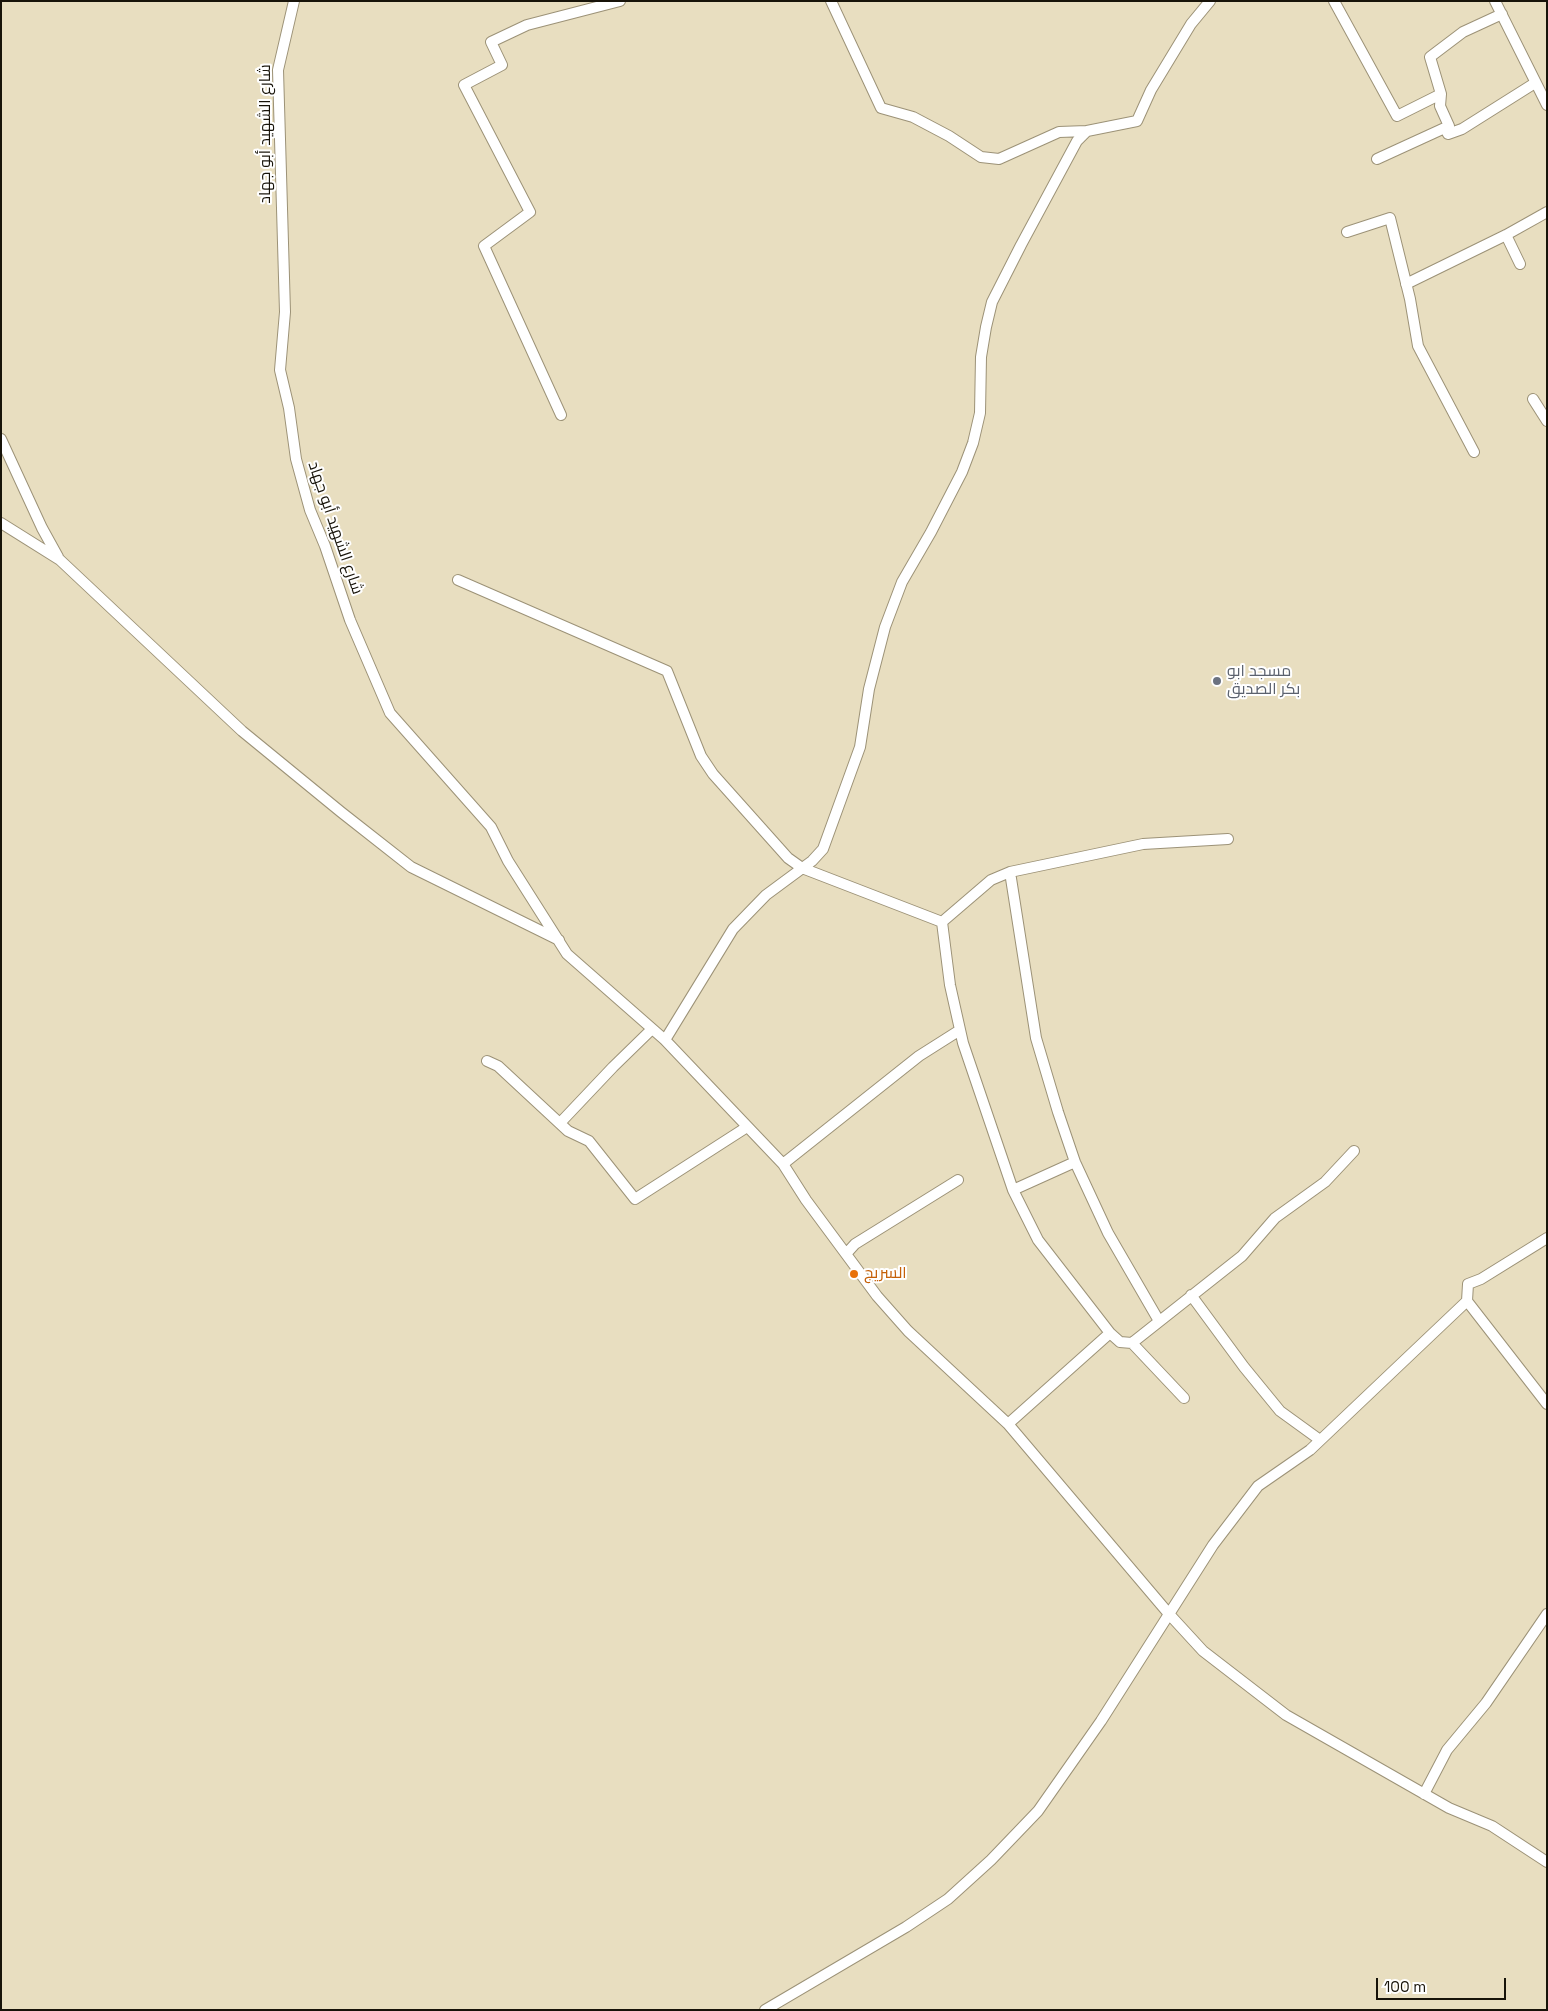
<!DOCTYPE html>
<meta charset="utf-8">
<style>
body{margin:0}
#map{position:relative;width:1548px;height:2011px;overflow:hidden;background:#e8dec0;font-family:"Space Grotesk",sans-serif}
canvas{display:block}
.frame{position:absolute;inset:0;border:2px solid #171309;pointer-events:none}
.scale{position:absolute;left:1376px;top:1978px;width:130px;height:22px;box-sizing:border-box;border:2px solid #171309;border-top:0;padding-left:6px;font-size:15px;line-height:18px;white-space:nowrap;color:#171309;-webkit-text-stroke:4px #fff;paint-order:stroke}
</style>
<div id="map">
<canvas width="1548" height="2011"></canvas>
<div class="frame"></div>
<div class="scale">100 m</div>
</div>
<script>
const c = document.querySelector('canvas').getContext('2d');
c.lineJoin = 'round';
const poly = rows => new Path2D(rows.map(r => 'M' + r).join(''));
function trace(path, color, width, dash) { c.strokeStyle = color; c.lineWidth = width; c.lineCap = dash ? 'butt' : 'round'; c.setLineDash(dash || []); c.stroke(path); }
function label(font, color, halo, rows, align = 'center') {
  c.font = font + ' "Space Grotesk",Cairo,sans-serif'; c.lineWidth = 4; c.setLineDash([]); c.textBaseline = 'middle'; c.strokeStyle = halo; c.fillStyle = color; for (const [text, x, y, turn = 0] of rows) {
    c.save(); c.translate(x, y); c.rotate((+turn || 0) * Math.PI / 180); c.textAlign = isNaN(turn) ? turn : align; if (halo) c.strokeText(text, 0, 0); c.fillText(text, 0, 0); c.restore();
  }
}
const minor = poly([
 [294,1,278,70,285,312,280,370,289,408,296,459,310,510,325,546,350,620,390,713,491,827,508,861,567,954,665,1040,783,1164,806,1200,877,1296,908,1331,1008,1424,1169,1614,1203,1651,1286,1715,1449,1808,1492,1826,1547,1862],
 [831,1,881,108,913,117,949,136,981,157,999,159,1059,132,1087,131],
 [1334,1,1397,116,1441,94],
 [1495,1,1547,105],
 [1445,128,1448,134,1462,129,1535,83],
 [1377,159,1449,126,1440,106,1441,94,1430,57,1463,32,1502,14],
 [1347,232,1390,218,1410,299,1418,346,1474,452],
 [1506,235,1520,264],
 [1406,284,1506,235,1547,212],
 [1533,399,1547,421],
 [561,415,484,246,530,212,464,85,502,65,491,42,527,25,620,1],
 [1,439,42,528,58,557],
 [1,523,60,560,242,731,341,812,411,867,559,940],
 [458,580,667,671,701,756,713,774,788,858,802,868,942,922,991,880,1010,872,1143,844,1228,839],
 [1010,872,1036,1038,1058,1112,1075,1162,1108,1233,1159,1321],
 [942,922,950,985,963,1043,1013,1190,1038,1240,1110,1333],
 [665,1040,733,929,766,895,812,861,823,849,860,747,869,689,885,627,902,582,931,532,962,472,973,443,980,413,981,357,986,327,992,302,1021,245,1077,141,1087,131,1137,121,1151,90,1191,24,1210,1],
 [487,1061,498,1066,568,1131,589,1141,635,1199,747,1127],
 [560,1123,613,1067,652,1029],
 [783,1164,919,1056,960,1030],
 [1013,1190,1075,1162],
 [846,1254,855,1244,958,1180],
 [1191,1295,1244,1367,1280,1411,1320,1440],
 [1467,1301,1547,1404],
 [1132,1343,1184,1398],
 [1008,1424,1110,1333,1120,1342,1132,1343,1242,1256,1275,1218,1325,1182,1354,1151],
 [1424,1794,1447,1750,1486,1703,1547,1614],
 [765,2010,906,1927,948,1899,991,1860,1038,1811,1101,1721,1213,1545,1258,1486,1310,1450,1467,1301,1468,1284,1481,1279,1547,1238]
]);
trace(minor, '#9c9277', 12);
trace(minor, '#fff', 10);
for (const [x, y, r, color] of [
 [1217,681,5,"#6b7280"],
 [854,1274,5,"#e8710a"]
]) { const dot = new Path2D(); dot.arc(x, y, r, 0, 2 * Math.PI); c.fillStyle = color; c.fill(dot); trace(dot, '#fff', 2); }
label('16px', '#171309', '#fff', [
 ["شارع الشهيد أبو جهاد",266,134,-90],
 ["شارع الشهيد أبو جهاد",335,528,71]
]);
label('16px', '#5b616d', '#fff', [
 ["مسجد ابو",1227,672],
 ["بكر الصديق",1227,690]
], 'left');
label('16px', '#c56008', '#fff', [
 ["السريج",864,1274]
], 'left');
</script>
